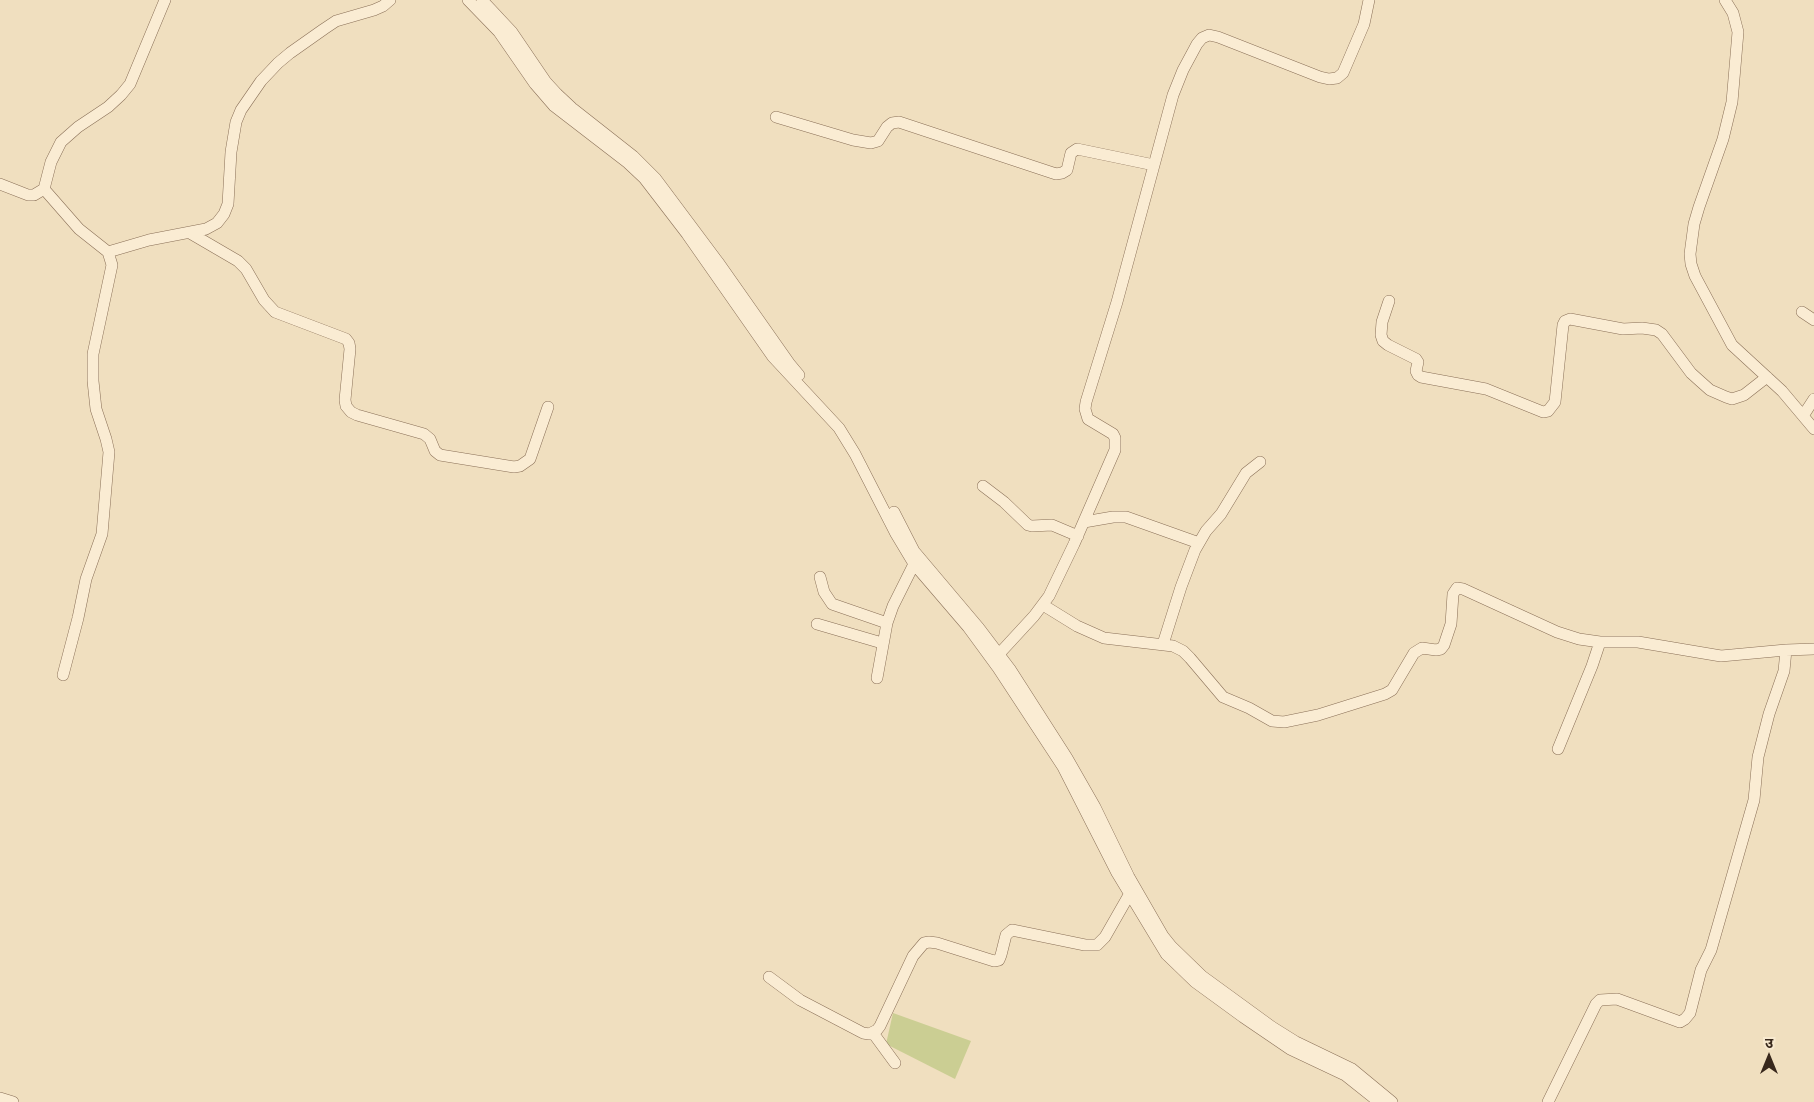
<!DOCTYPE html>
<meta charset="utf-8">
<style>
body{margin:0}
#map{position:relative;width:1814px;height:1102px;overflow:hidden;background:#f0dfbf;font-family:Literata,"Noto Sans Devanagari",serif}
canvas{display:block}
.north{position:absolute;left:1744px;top:1032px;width:50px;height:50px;-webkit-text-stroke:4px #f7e9cf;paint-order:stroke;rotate:0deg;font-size:14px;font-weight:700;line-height:20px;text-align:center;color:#38281c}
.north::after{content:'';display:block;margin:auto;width:18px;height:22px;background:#38281c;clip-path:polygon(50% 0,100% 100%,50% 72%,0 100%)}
</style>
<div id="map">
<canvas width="1814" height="1102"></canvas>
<div class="north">उ</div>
</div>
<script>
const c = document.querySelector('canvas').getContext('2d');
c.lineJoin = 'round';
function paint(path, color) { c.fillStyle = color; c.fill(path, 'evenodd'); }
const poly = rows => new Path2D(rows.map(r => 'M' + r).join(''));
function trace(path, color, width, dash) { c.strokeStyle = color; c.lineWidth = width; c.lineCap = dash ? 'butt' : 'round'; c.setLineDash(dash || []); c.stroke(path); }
paint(poly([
 [893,1013,971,1041,955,1079,886,1044]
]), '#cbce93');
const minor = poly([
 [468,0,499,32,535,84,554,106,628,163,644,178,687,234,773,357,839,428,855,454,896,534,914,564,968,627,998,668,1063,767,1117,873,1166,954,1195,982,1243,1017,1290,1049,1345,1075,1379,1102],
 [482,0,512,32,546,82,557,94,572,108,633,156,656,179,718,262,789,363,799,375],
 [1725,0,1733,13,1738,32,1732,102,1723,139,1699,207,1694,224,1690,254,1691,264,1695,276,1732,345,1782,391,1814,429],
 [776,117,853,140,871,143,878,141,887,127,892,123,899,122,1056,174,1062,173,1067,170,1071,153,1077,149,1154,165],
 [0,184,28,195,34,195,44,189,51,162,61,142,78,127,108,107,121,95,130,84,165,0],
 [44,189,79,229,108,252,112,265,93,354,93,381,96,409,106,439,109,452,102,534,86,579,78,618,63,675],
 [190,233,238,261,246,269,264,300,275,312,346,339,349,343,350,349,345,400,346,406,351,412,357,415,424,434,430,439,435,451,440,455,514,467,520,466,530,459,548,407],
 [108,252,149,240,206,229,217,223,224,214,228,204,231,152,236,122,241,110,261,81,278,63,290,53,324,29,336,21,374,10,383,6,390,0],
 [1389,301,1382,322,1381,335,1383,341,1388,345,1416,359,1418,362,1416,371,1418,375,1421,377,1486,389,1543,412,1548,411,1555,402,1563,325,1565,321,1570,319,1623,329,1642,328,1656,330,1662,334,1691,373,1701,382,1710,390,1726,397,1732,399,1744,395,1767,377],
 [1802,312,1814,320],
 [1803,416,1814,399],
 [983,486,1004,502,1028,525,1032,526,1052,525,1078,536],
 [894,512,914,551,979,628,1010,669,1067,758,1095,807,1129,877,1163,936,1171,946,1202,976,1272,1027,1296,1042,1352,1069,1392,1102],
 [1084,522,1113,517,1126,517,1199,543],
 [820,577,824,592,832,604,887,623],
 [1043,605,1077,626,1104,638,1173,646,1183,651,1190,658,1223,697,1249,708,1272,721,1284,722,1318,715,1385,694,1392,690,1414,653,1422,648,1436,650,1441,649,1444,645,1451,624,1453,594,1457,588,1463,589,1557,632,1579,639,1600,642,1638,642,1721,656,1786,650,1814,649],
 [817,624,882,643],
 [1163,644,1181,587,1195,550,1206,531,1221,514,1246,473,1260,462],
 [999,654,1034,616,1049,596,1074,544,1115,450,1115,438,1113,434,1088,419,1085,409,1086,402,1117,302,1173,95,1183,70,1197,44,1202,38,1209,35,1218,37,1320,77,1329,79,1337,78,1343,73,1364,24,1369,0],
 [877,678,887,623,893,606,914,564],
 [1558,749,1592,666,1600,642],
 [769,977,800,1000,863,1033,869,1034,877,1030,880,1026,913,956,924,943,929,942,937,943,994,961,999,960,1001,955,1006,935,1012,930,1085,945,1097,945,1105,937,1129,895],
 [873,1033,895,1063],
 [0,1098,13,1102],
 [1548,1102,1596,1004,1600,1000,1617,999,1680,1022,1685,1019,1690,1013,1701,970,1711,950,1754,800,1758,757,1769,714,1784,671,1786,650]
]);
trace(minor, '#896f57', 12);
trace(minor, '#faecd3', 11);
</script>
